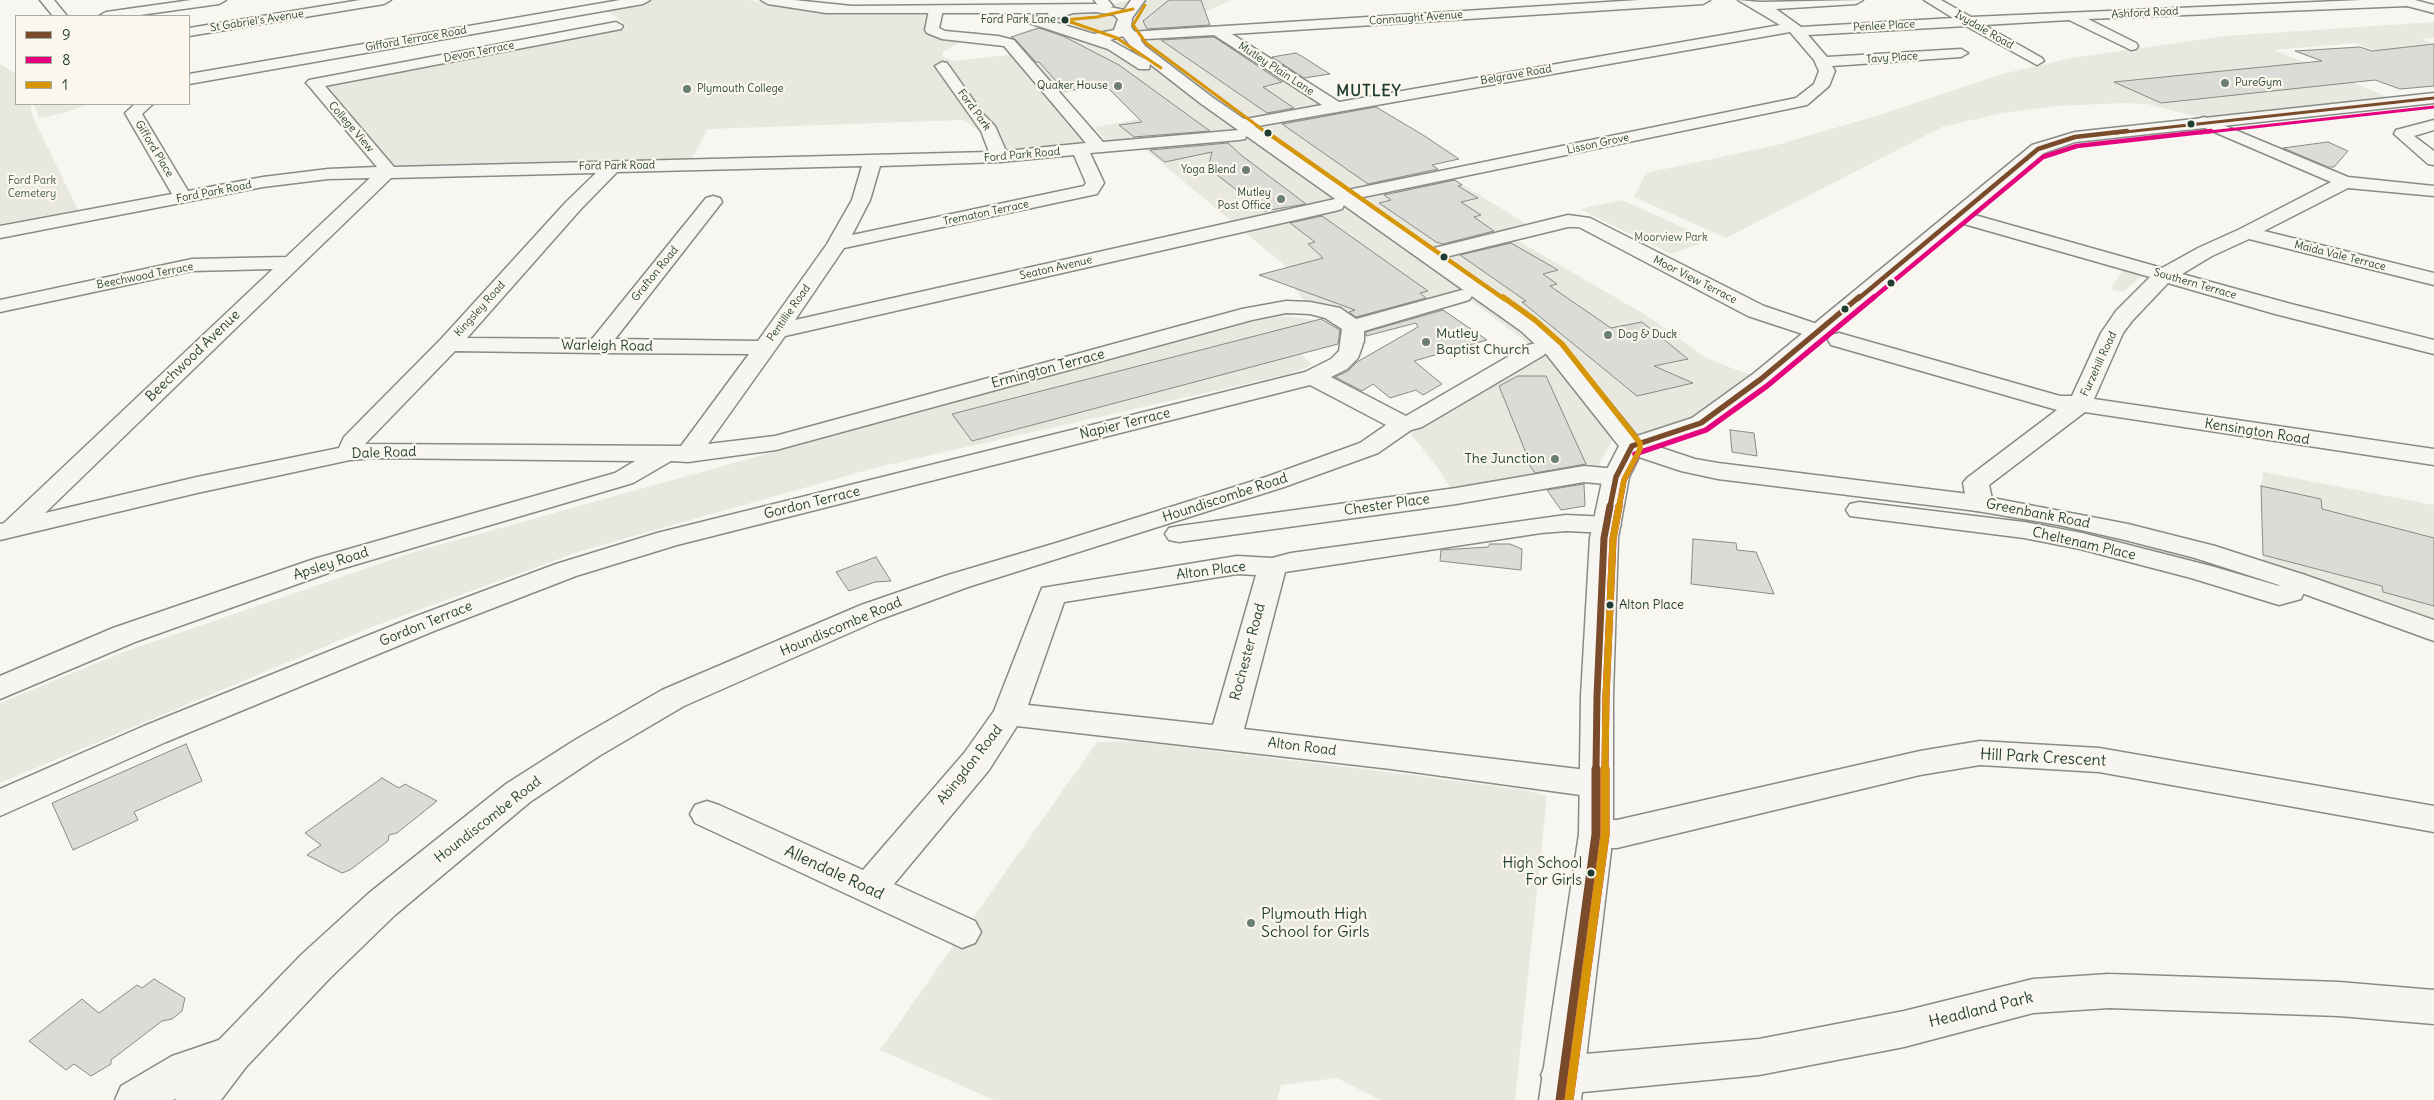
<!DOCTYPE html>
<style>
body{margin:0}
#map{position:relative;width:2434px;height:1100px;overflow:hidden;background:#f8f6f0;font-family:Delius,sans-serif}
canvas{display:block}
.legend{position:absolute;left:15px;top:15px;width:175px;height:90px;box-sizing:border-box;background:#fbf7ec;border:1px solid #a3ada2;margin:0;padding:6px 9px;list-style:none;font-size:15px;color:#1f3d34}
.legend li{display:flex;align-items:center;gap:10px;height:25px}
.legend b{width:25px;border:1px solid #a3ada2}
</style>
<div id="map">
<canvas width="2434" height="1100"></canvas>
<ul class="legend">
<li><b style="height:6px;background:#7a4b2a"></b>9</li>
<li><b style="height:6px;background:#e5007d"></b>8</li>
<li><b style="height:6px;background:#d79608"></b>1</li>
</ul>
</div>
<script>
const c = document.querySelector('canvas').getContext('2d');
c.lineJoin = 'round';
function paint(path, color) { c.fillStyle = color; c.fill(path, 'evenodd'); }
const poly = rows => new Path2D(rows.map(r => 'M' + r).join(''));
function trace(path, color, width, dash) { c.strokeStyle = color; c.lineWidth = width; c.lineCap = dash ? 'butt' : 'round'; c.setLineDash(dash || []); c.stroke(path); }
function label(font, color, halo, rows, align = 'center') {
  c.font = font + ' Delius,sans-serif'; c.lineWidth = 4.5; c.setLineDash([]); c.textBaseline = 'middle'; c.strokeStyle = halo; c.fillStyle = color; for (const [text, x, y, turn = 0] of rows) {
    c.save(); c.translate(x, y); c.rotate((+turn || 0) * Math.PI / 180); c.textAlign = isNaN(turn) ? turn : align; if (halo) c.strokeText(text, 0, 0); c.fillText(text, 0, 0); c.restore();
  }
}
paint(poly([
 [652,0,748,0,839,15,924,15,931,18,925,32,938,37,964,40,943,52,943,57,953,61,1018,54,1097,145,1002,149,963,120,708,129,691,160,394,169,322,83,628,27,604,8],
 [1131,0,1231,0,1200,14,1202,21,1336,107,1535,229,1510,236,1649,317,1708,359,1761,379,1701,423,1613,439,1594,474,1456,496,1440,471,1403,424,1536,349,1463,295,1353,327,1310,308,1294,287,1295,274,1140,145,1110,146,1095,127,1140,119,1111,90,1101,88,1057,94,1007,39,1063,15],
 [2434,22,2434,38,2422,39,2434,44,2434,72,2355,43,2274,50,2390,98,2198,117,2147,104,2123,103,2058,106,2002,113,1942,127,1726,238,1634,197,1646,173,1777,145,1876,116,2002,74,2071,58,2225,36],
 [0,64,16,74,16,104,30,104,33,117,78,210,0,226],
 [34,104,89,104,65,113,39,118],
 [1622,200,1711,240,1671,254,1580,209],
 [2124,269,2142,276,2123,292,2110,289],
 [1283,316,1317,320,1344,342,1301,354,1312,365,1289,374,878,467,581,551,369,628,0,783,0,703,121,653,414,552,924,410,1260,320],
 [2263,472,2434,505,2434,622,2363,595,2263,562,2261,486],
 [1132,741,1411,775,1525,790,1547,796,1515,1100,1380,1100,1337,1078,1281,1085,1277,1100,994,1100,880,1050,1097,742]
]), '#e8e8df');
const building = poly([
 [1169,0,1201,0,1210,25,1147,29,1143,21,1169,0],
 [1039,28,1063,36,1119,65,1210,131,1134,137,1119,125,1142,122,1105,85,1065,91,1039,62,1036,62,1015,39,1011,37,1039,28],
 [1214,37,1282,82,1263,87,1294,108,1267,113,1161,40,1214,37],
 [2434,44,2434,86,2400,89,2375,80,2161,103,2114,82,2322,61,2295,51,2360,47,2372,51,2434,44],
 [1296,53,1303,57,1330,74,1304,78,1272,57,1296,53],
 [1376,107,1423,135,1459,159,1432,165,1438,169,1368,184,1282,124,1376,107],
 [2328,142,2348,151,2334,167,2328,167,2283,148,2328,142],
 [1228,143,1241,155,1306,204,1264,211,1208,168,1212,152,1165,162,1150,150,1228,143],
 [1455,180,1462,185,1458,186,1478,198,1461,202,1481,215,1474,217,1494,231,1443,244,1436,242,1379,203,1391,200,1384,195,1455,180],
 [1322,216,1428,291,1420,293,1426,298,1356,317,1349,312,1355,310,1259,275,1323,258,1308,244,1315,242,1290,223,1322,216],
 [1511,243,1558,270,1543,274,1557,284,1550,286,1611,328,1642,322,1688,359,1654,366,1693,383,1637,396,1522,302,1526,301,1460,255,1511,243],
 [1443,310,1487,340,1414,361,1442,384,1423,395,1416,390,1390,398,1373,384,1362,391,1335,377,1348,371,1357,362,1418,327,1416,323,1366,336,1366,332,1443,310],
 [1321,319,1340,330,1338,344,972,441,952,414,1321,319],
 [1518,376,1546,376,1586,464,1535,473,1528,463,1530,463,1499,386,1518,376],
 [1730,430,1754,433,1757,456,1732,452,1730,430],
 [1584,484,1585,506,1561,510,1547,490,1584,484],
 [2261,486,2321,499,2322,509,2434,538,2434,606,2383,592,2382,586,2263,555,2261,486],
 [1693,539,1736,543,1737,550,1756,552,1774,594,1691,584,1693,539],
 [1490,544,1510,544,1522,549,1521,570,1440,561,1441,550,1488,547,1490,544],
 [876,557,891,581,875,582,849,591,836,572,876,557],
 [186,744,202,781,134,812,138,820,73,850,52,803,186,744],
 [382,778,399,788,405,784,437,801,397,833,389,835,388,841,350,870,342,873,307,855,321,845,305,833,382,778],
 [154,979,185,998,182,1011,172,1019,162,1021,111,1060,111,1064,91,1076,74,1064,66,1070,29,1041,82,999,99,1013,137,985,142,988,154,979]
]);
paint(building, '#dbdbd7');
trace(building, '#868b86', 1);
const street = poly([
 [40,0,54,0,67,16,53,16,40,0],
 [191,0,226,0,219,4,133,16,99,16,106,12,191,0],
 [360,0,391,0,384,4,189,36,189,28,360,0],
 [620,0,650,0,643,4,189,84,189,74,620,0],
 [1094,0,1108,0,1113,6,1106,10,1101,9,1094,0],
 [1639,0,1710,0,1703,4,1232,34,1339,102,1780,25,1738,0,1760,2,1863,0,1856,4,1776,9,1801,27,1953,18,1924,0,1941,0,1971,17,2361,0,2415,0,2434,5,2434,13,2407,6,2088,19,2136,43,2138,46,2136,49,2131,50,2069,20,1984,25,2042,58,2044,61,2037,65,1966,26,1808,35,1827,57,1961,49,1968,53,1961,57,1832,66,1835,71,1829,86,1807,105,1344,201,1338,200,1335,196,1338,192,1796,98,1814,84,1819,71,1814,60,1790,32,1241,129,1235,127,1233,124,1235,121,1322,105,1214,35,1129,40,1122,36,1129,32,1639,0],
 [936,6,943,10,939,28,945,31,998,36,1014,40,1103,142,1239,130,1245,131,1247,135,1245,139,1239,140,1090,153,1104,183,1097,194,844,248,795,320,1335,199,1342,201,1344,205,1342,209,1335,211,785,336,708,444,775,436,1242,309,1286,301,1310,302,1340,308,1356,319,1462,290,1469,292,1472,296,1469,300,1364,331,1364,341,1358,358,1347,369,1331,377,1406,416,1528,345,1536,343,1544,345,1547,350,1544,355,1422,427,1411,430,1378,453,1284,487,968,587,881,619,684,706,599,756,530,802,395,915,329,979,246,1067,221,1100,175,1100,176,1098,173,1100,115,1100,121,1086,172,1056,219,1040,301,955,369,893,506,784,575,740,662,690,861,605,948,575,1056,543,1266,477,1360,443,1386,425,1310,385,677,545,576,576,434,631,166,742,0,816,0,789,144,726,414,617,556,564,657,533,1305,372,1331,359,1339,351,1342,329,1325,318,1310,314,1286,313,1252,320,776,450,688,462,671,461,633,483,334,571,135,642,0,699,0,676,113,628,314,559,615,473,635,461,375,458,350,460,197,493,0,540,0,524,4,523,273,269,192,271,0,312,0,300,192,259,286,257,370,178,328,179,263,187,0,238,0,226,172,194,125,113,135,104,153,104,142,114,188,191,263,177,328,169,377,167,309,86,306,83,309,80,616,22,623,26,621,29,325,86,394,167,989,152,981,131,935,66,942,62,947,63,984,115,995,126,1006,151,1086,143,1004,46,942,39,927,33,925,30,929,10,936,6],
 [1074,155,1086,183,1084,186,852,235,870,200,880,166,1000,162,1074,155],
 [862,166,852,200,827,244,758,341,615,339,722,202,720,198,713,196,706,198,592,339,467,338,580,210,617,172,862,166],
 [596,173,566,202,441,339,344,437,339,448,197,477,45,513,391,178,596,173],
 [455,351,598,353,749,354,681,446,365,444,455,351],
 [2204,117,2348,177,2434,186,2434,196,2348,188,2264,231,2434,273,2434,285,2249,239,2212,256,2182,274,2291,304,2434,340,2434,354,2275,314,2168,283,2132,321,2123,333,2094,399,2434,449,2434,465,2085,412,1989,485,1992,499,1986,509,1977,511,1968,509,1964,503,1966,499,1963,483,1967,478,2057,410,1831,345,1828,340,1831,335,1839,333,2060,396,2072,396,2101,333,2116,311,2150,277,1950,220,1948,216,1950,212,1957,210,2162,268,2198,248,2240,229,2331,182,2198,125,2196,122,2198,119,2204,117],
 [2434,120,2434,130,2414,136,2434,151,2434,165,2428,164,2394,134,2396,130,2434,120],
 [1568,215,1590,218,1764,306,1826,327,1829,332,1826,337,1818,339,1748,316,1579,227,1568,227,1429,261,1422,259,1419,255,1422,251,1568,215],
 [1584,466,1616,469,1625,472,1629,477,1625,482,1616,485,1584,482,1456,504,1179,542,1169,540,1165,534,1169,528,1179,526,1456,488,1584,466],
 [1859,502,2024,522,2082,533,2211,566,2279,586,2285,575,2295,572,2305,575,2309,581,2301,599,2279,605,2191,578,2080,549,2024,538,1850,516,1846,510,1850,504,1859,502],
 [1566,515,1608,517,1617,519,1621,525,1617,531,1608,533,1566,531,1541,533,1285,572,1244,729,1595,771,1607,775,1612,784,1607,793,1595,797,1391,769,1017,726,989,770,894,884,975,921,981,932,975,943,962,948,695,823,690,814,695,805,707,801,719,805,863,870,965,752,994,711,1042,588,1237,556,1272,558,1291,553,1566,515],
 [1237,574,1256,575,1213,725,1028,705,1064,602,1237,574],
 [1980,741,2099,748,2434,806,2434,832,2099,772,1980,765,1920,775,1617,848,1596,848,1584,844,1579,834,1584,824,1596,820,1617,820,1920,751,1980,741],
 [2109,974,2339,982,2434,990,2434,1024,2339,1016,2109,1008,2033,1013,1904,1047,1759,1075,1562,1094,1547,1088,1541,1075,1547,1062,1562,1056,1759,1039,1904,1011,2033,979,2109,974]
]);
const secondary = poly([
 [761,0,794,0,852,6,1096,4,1124,10,1131,0,1145,0,1132,18,1131,27,1145,46,1212,97,1537,321,1563,345,1637,436,1692,418,1753,374,2032,145,2075,132,2434,93,2434,103,2075,142,2044,153,1769,384,1710,428,1656,446,1695,459,1718,463,1977,495,2128,524,2215,546,2305,575,2434,620,2434,641,2285,587,2195,558,2125,540,2059,525,1977,511,1718,479,1681,471,1639,457,1629,477,1618,538,1613,696,1613,834,1581,1100,1539,1100,1579,834,1581,696,1590,538,1603,477,1619,446,1547,355,1521,331,1200,103,1150,64,1149,69,1139,69,1108,49,1023,21,1021,18,1028,14,1094,34,1114,30,1118,19,1114,15,1096,12,1073,13,1054,19,1049,18,1048,13,826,13,768,4,761,0],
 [1123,36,1135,52,1146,60,1110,40,1123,36]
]);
trace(street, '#868b86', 3);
trace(secondary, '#868b86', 3);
paint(street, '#f6f5f1');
paint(secondary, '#f6f5f1');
trace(poly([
 [2116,133,2434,98]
]), '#7a4b2a', 3);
trace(poly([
 [1858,299,2038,149,2075,137,2127,131]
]), '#7a4b2a', 4.5);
trace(poly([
 [1632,446,1701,423,1761,379,1859,297],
 [1610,507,1616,477,1632,446]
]), '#7a4b2a', 5.5);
trace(poly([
 [1596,770,1597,696,1604,538,1610,506]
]), '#7a4b2a', 7);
trace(poly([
 [1560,1100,1596,834,1596,769]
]), '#7a4b2a', 9);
trace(poly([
 [2200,133,2434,107]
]), '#e5007d', 3);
trace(poly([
 [1872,299,2043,157,2077,146,2211,131]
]), '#e5007d', 4.5);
trace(poly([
 [1635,454,1706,430,1767,386,1874,297],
 [1619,507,1624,480,1640,450]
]), '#e5007d', 5.5);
trace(poly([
 [1605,770,1606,696,1613,539,1619,506]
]), '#e5007d', 7);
trace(poly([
 [1569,1100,1605,835,1605,769]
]), '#e5007d', 9);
trace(poly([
 [1145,5,1133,25,1146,43,1267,133],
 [1133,9,1097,17,1065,20,1117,38,1161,68]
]), '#d79608', 3);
trace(poly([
 [1265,131,1504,299]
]), '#d79608', 4.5);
trace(poly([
 [1503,297,1535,320,1562,344,1640,443,1640,449,1624,480,1619,507]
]), '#d79608', 5.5);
trace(poly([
 [1605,770,1606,696,1613,539,1619,506]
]), '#d79608', 7);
trace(poly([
 [1569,1100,1605,835,1605,769]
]), '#d79608', 9);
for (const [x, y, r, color] of [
 [1065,20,4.5,"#1f3d34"],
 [2225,83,5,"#6b7e76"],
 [1118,86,5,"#6b7e76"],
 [687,89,5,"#6b7e76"],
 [2191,124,4.5,"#1f3d34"],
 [1268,133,4.5,"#1f3d34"],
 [1246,170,5,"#6b7e76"],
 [1281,199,5,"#6b7e76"],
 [1444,257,4.5,"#1f3d34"],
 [1891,283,4.5,"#1f3d34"],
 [1845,309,4.5,"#1f3d34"],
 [1608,335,5,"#6b7e76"],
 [1426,342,5,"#6b7e76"],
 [1555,459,5,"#6b7e76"],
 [1610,605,4.5,"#1f3d34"],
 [1591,873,4.5,"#1f3d34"],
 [1251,923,5,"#6b7e76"]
]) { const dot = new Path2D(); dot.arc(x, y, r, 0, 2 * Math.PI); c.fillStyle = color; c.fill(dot); trace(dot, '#fbf7ec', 2); }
label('11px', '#1f3d34', '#fbf7ec', [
 ["Ashford Road",2145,13,-3],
 ["Connaught Avenue",1416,18,-4],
 ["St Gabriel's Avenue",257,21,-9],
 ["Penlee Place",1884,26,-3],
 ["Ivydale Road",1984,30,30],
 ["Gifford Terrace Road",416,39,-10],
 ["Devon Terrace",479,52,-11],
 ["Tavy Place",1892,58,-4],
 ["Mutley Plain Lane",1276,69,33],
 ["Belgrave Road",1516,75,-10],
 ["Ford Park",974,110,54],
 ["College View",351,127,49],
 ["Lisson Grove",1598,144,-12],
 ["Gifford Place",154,149,59],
 ["Ford Park Road",1022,155,-5],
 ["Ford Park Road",617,166,-1],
 ["Ford Park Road",214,192,-11],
 ["Trematon Terrace",986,213,-12],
 ["Maida Vale Terrace",2340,256,14],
 ["Seaton Avenue",1056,268,-13],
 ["Grafton Road",655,274,-51],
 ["Beechwood Terrace",145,276,-11],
 ["Moor View Terrace",1695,280,27],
 ["Southern Terrace",2195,284,16],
 ["Kingsley Road",480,309,-48],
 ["Pentillie Road",789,313,-55],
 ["Furzehill Road",2099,364,-65]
]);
label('11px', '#1f3d34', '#fbf7ec', [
 ["Ford Park Lane",1056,20]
], 'right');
label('11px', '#1f3d34', '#fbf7ec', [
 ["PureGym",2235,83],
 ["Quaker House",1108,86,"right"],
 ["Plymouth College",697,89],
 ["Yoga Blend",1236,170,"right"],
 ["Mutley",1271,193,"right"],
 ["Post Office",1271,206,"right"],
 ["Dog & Duck",1618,335]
], 'left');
label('11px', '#455d53', '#fbf7ec', [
 ["Ford Park",32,181],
 ["Cemetery",32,194],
 ["Moorview Park",1671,238]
]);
label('13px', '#1f3d34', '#fbf7ec', [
 ["Alton Place",1619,605]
], 'left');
label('14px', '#1f3d34', '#fbf7ec', [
 ["Mutley",1436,334],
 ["Baptist Church",1436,350],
 ["The Junction",1545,459,"right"]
], 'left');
label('14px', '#1f3d34', '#fbf7ec', [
 ["Warleigh Road",607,346,1],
 ["Beechwood Avenue",193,356,-44],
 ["Ermington Terrace",1048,369,-15],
 ["Napier Terrace",1125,424,-14],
 ["Kensington Road",2257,432,9],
 ["Dale Road",384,453,-2],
 ["Houndiscombe Road",1225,498,-18],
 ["Gordon Terrace",812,503,-14],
 ["Chester Place",1387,505,-8],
 ["Greenbank Road",2038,514,11],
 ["Cheltenam Place",2084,544,13],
 ["Apsley Road",331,564,-18],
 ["Alton Place",1211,571,-7],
 ["Gordon Terrace",426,624,-22],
 ["Houndiscombe Road",841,627,-23],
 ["Rochester Road",1248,652,-75],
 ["Alton Road",1302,747,7],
 ["Abingdon Road",970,765,-52],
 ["Houndiscombe Road",488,820,-38]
]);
label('15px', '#1f3d34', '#fbf7ec', [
 ["High School",1582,864],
 ["For Girls",1582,881]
], 'right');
c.letterSpacing = '1px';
label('bold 16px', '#1f3d34', '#fbf7ec', [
 ["MUTLEY",1369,91]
]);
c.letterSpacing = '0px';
label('16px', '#1f3d34', '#fbf7ec', [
 ["Hill Park Crescent",2043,758,3],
 ["Allendale Road",834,873,25],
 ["Headland Park",1981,1010,-14]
]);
label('16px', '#1f3d34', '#fbf7ec', [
 ["Plymouth High",1261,914],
 ["School for Girls",1261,932]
], 'left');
</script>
